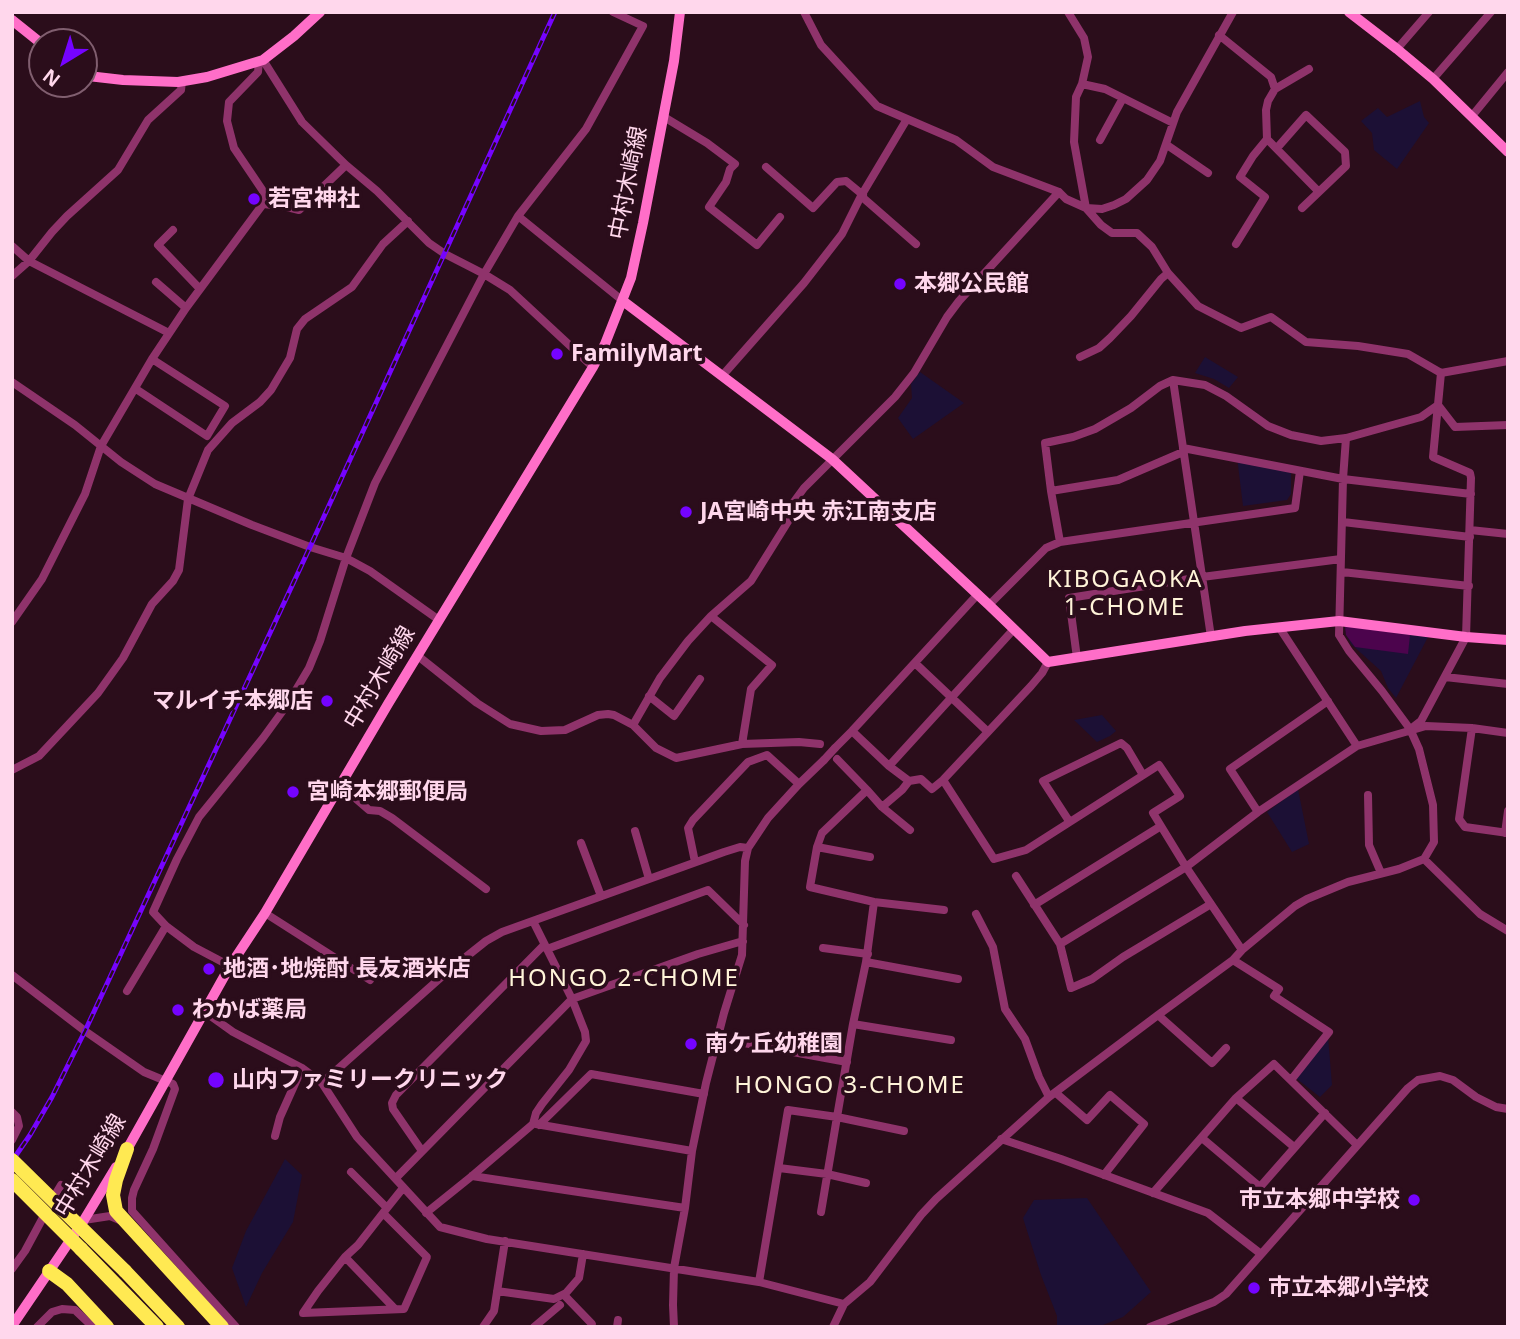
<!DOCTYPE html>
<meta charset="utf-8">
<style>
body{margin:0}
#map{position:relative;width:1520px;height:1339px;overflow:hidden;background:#2b0d1b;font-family:"Noto Sans",sans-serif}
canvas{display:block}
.frame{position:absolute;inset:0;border:14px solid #ffd7ec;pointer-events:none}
.north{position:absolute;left:28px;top:28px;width:70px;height:70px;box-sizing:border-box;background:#2b0d1b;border:2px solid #805e6f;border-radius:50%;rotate:218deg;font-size:19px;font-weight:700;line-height:28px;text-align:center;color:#ffd7ec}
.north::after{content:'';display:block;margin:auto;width:24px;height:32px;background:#7503ff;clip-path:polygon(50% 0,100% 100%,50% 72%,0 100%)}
</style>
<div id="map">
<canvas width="1520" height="1339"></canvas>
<div class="frame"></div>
<div class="north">N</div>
</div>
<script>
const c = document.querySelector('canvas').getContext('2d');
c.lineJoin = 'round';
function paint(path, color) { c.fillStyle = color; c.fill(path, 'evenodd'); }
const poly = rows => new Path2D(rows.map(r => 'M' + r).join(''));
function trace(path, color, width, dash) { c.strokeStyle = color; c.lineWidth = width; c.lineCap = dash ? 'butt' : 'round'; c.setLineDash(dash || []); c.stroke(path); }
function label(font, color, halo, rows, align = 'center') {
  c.font = font + ' "Noto Sans","Noto Sans JP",sans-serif'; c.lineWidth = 7; c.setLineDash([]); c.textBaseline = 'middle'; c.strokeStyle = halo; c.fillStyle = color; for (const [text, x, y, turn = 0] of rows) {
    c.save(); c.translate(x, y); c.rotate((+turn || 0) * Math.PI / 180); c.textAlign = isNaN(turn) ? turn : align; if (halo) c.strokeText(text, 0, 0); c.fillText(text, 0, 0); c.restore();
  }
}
paint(poly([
 [1420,101,1424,117,1429,123,1397,169,1374,150,1372,133,1361,121,1378,108,1387,117],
 [1205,357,1238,377,1229,388,1214,379,1195,373],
 [920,372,964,403,913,439,898,418,912,398,911,384],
 [1237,457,1291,473,1291,494,1287,500,1243,506],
 [1345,625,1428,637,1396,698,1388,688,1381,671,1351,644,1346,634],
 [1102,715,1116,731,1110,736,1097,742,1074,720],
 [1298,789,1309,844,1292,852,1267,812],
 [1328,1036,1332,1085,1320,1097,1297,1079,1296,1074],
 [285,1159,302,1175,293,1222,262,1273,246,1307,232,1268,246,1231],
 [1087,1198,1151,1292,1123,1317,1098,1327,1057,1327,1057,1316,1041,1275,1023,1218,1034,1200]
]), '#1c1035');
paint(poly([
 [1345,626,1410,635,1408,654,1355,647,1346,635]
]), '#4c044d');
trace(poly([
 [804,12,821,45,877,106,956,140,993,167,1059,192,1066,199,1086,208,1102,209,1114,205,1126,199,1147,180,1160,161,1177,112,1233,12],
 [1068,12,1084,38,1088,57,1082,84],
 [1219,35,1271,77,1275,89,1268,101,1266,110,1267,139,1253,156,1240,177,1265,197,1236,244],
 [1397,49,1429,12],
 [263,60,302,122,346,165,377,191,429,243,445,254,484,274,510,290,593,367],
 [1433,79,1491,12],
 [1275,89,1309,69],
 [1472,116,1508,72],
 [664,117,707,143,735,164,730,169,726,182,709,207,757,245,780,217],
 [1173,123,1105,89,1082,84,1076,97,1074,142,1086,208,1101,225,1112,233,1137,233,1152,247,1168,273,1198,306,1241,328,1271,317,1306,342,1358,346,1408,354,1441,373,1508,361],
 [1267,139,1318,191],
 [1100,140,1123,98],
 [1167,145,1208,173],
 [1277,148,1306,115,1345,152,1346,166,1302,208],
 [766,167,813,208,837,182,846,181,863,195],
 [861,196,916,244],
 [263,204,283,206,299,210,346,165],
 [518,216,623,301],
 [173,230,158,245,200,289],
 [12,246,29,261,169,333],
 [12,276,29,261,52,232,67,216,118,170,148,120,181,90,182,81],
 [156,282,186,308],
 [1080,357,1099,348,1110,338,1131,316,1161,279,1168,273],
 [722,376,804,283,842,234,861,196,907,119],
 [1173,380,1211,637],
 [12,382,75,425,121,462,155,484,252,525,310,547,346,558,370,571,439,620],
 [136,389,207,436,225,406,152,359],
 [1438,405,1455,427,1508,425],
 [1183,448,1343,479,1471,494],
 [1051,491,1118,480,1183,452],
 [1343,522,1470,537],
 [1470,530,1508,534],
 [1060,542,1051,491,1045,443,1073,437,1095,429,1131,408,1160,386,1173,380,1205,385,1226,396,1268,426,1291,435,1321,441,1346,438,1421,417,1438,405],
 [1342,572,1469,586],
 [989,605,1046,548,1060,542,1295,508,1300,471],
 [711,616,772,665,751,689,742,744],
 [12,622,42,579,85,494,101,446,152,359,186,308,263,204,263,191,234,148,227,121,229,102,258,72,259,61],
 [1279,627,1357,746],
 [418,656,477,703,510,724,541,731,565,730,598,715,608,714,614,715,633,725,656,748,676,758,742,744,799,742,820,744],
 [1077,658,1069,598,1202,577,1341,559],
 [915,663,988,732],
 [1445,677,1508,684],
 [649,696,674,716,700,679],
 [633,725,660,678,688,641,711,616,751,581,789,520,793,503,804,488,895,397,914,373,947,317,959,301,1059,192],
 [1412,728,1421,721,1466,637,1471,478,1470,473,1433,457,1441,373],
 [1472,728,1459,819,1465,827,1508,833],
 [852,731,889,766,909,781,921,779,932,789,943,780,1031,686,1042,673,1048,662],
 [835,748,852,731,978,594],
 [837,759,867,790,882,807,910,830],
 [889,766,1014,629],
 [12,770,39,756,98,693,123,658,152,604,173,581,179,570,188,499,208,450,232,423,260,402,271,390,290,358,297,329,305,319,352,287,383,244,408,221],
 [943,780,994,859,1026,850,1159,765,1180,796,1153,813,1186,867,1242,950],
 [340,785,369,810,380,811,392,818,486,889],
 [867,790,822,833,817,847,810,887,874,902,944,910],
 [1368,795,1369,845,1381,873],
 [882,807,902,790,909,781],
 [1258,812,1230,769,1328,701],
 [1069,821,1043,781,1121,743,1127,748,1143,775],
 [635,831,649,879],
 [1505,833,1508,811],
 [581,843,601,896],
 [817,847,870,857],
 [1424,859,1480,914,1508,931],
 [695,862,688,828,693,820,748,762,767,755,799,784],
 [1016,876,1060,944,1071,988,1092,979,1123,957,1211,904],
 [1034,905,1161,826],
 [265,913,370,980],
 [976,914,993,947,1005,1009,1025,1039,1039,1077,1049,1097],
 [1060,944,1186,867,1258,812,1357,746,1426,726,1472,728,1508,733],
 [823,948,868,954],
 [547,949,708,890,744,925],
 [1233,960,1279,989,1274,996,1329,1032,1291,1080],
 [866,962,958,979],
 [230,966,194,947,166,926,153,912,177,859,199,817,263,738,287,705,309,668,320,641,346,558,375,483,484,274,518,216,586,129,643,26,613,12],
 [12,975,85,1031,144,1072,173,1084,175,1089,153,1149,134,1190,132,1198,132,1211,236,1327],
 [127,991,166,926],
 [205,1012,233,1032,302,1068,322,1083,357,1137,440,1227,487,1239,759,1282,844,1304],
 [1158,1015,1212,1063,1226,1048],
 [853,1024,951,1040],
 [717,1038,847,1062],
 [322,1083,447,972,486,941,502,932,724,852,740,847,748,848],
 [1056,1093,1087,1120,1110,1095,1144,1124,1104,1175],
 [1236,1098,1294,1147],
 [12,1112,17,1117,19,1126,12,1140],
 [536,1124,692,1151],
 [539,1125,591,1074,704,1094],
 [275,1136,280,1117,302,1068],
 [1202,1138,1260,1187,1325,1113],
 [1001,1139,1061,1159,1208,1213,1261,1254],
 [422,1151,393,1109,392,1103,396,1095,544,945],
 [779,1168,827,1174,866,1183],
 [351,1172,387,1208],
 [472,1176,685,1208],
 [396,1178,572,999,698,954,743,941],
 [1153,1193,1236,1098,1274,1064,1357,1145],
 [52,1200,61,1185],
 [821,1212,837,1117,904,1131],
 [383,1213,427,1257,404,1309,303,1313,318,1291,345,1257,358,1245,387,1208,403,1188],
 [426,1213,472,1176,533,1124,536,1113,542,1104,569,1070,586,1041,585,1032,572,999,533,921],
 [84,1220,110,1216,122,1221],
 [345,1257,395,1309],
 [12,1269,25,1251,46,1212],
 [759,1282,788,1110,837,1117,853,1024,866,962,874,902],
 [497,1291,554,1299,566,1293,579,1278,583,1254],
 [566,1297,592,1324,591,1327],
 [37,1327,52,1312,62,1309,75,1310,93,1327],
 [483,1327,494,1311,505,1241],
 [534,1327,560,1305],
 [617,1327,618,1320],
 [674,1327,673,1305,674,1268,685,1208,692,1151,706,1083,724,1013,742,955,745,861,748,848,768,818,799,784,824,760],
 [833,1327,844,1304,870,1282,921,1215,936,1199,1049,1097,1158,1015,1233,960,1242,950,1295,906,1307,899,1348,882,1399,869,1424,859,1434,842,1433,805,1419,749,1410,729,1382,691,1349,651,1339,635,1343,479,1346,438],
 [1150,1327,1214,1302,1226,1294,1408,1088,1418,1080,1440,1076,1453,1080,1476,1097,1496,1107,1508,1109]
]), '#8f336b', 8);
trace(poly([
 [1349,12,1397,49,1433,79,1508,152],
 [12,20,42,44],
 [84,74,88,76,123,80,178,82,207,77,263,60,294,36,320,12],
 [623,301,832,459,989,605,1048,662,1245,631,1339,621,1466,637,1508,640],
 [125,1153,230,966,265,913,388,704,593,367,605,344,631,278,643,223,674,61,680,12],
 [12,1326,84,1220,116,1167]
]), '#ff6ec8', 10);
trace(poly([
 [127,1149,116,1180,113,1195,116,1211,222,1327],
 [81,1249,157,1327],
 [49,1271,67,1284,107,1327],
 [125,1271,178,1327]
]), '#ffe952', 14);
const rail = poly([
 [12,1161,30,1135,52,1097,85,1031,310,547,555,12]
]);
trace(rail, '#7503ff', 5);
trace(rail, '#2b0d1b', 2.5, [8]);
trace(poly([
 [824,760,835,748]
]), '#8f336b', 8);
trace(poly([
 [12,1160,125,1271],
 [12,1180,81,1249]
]), '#ffe952', 14);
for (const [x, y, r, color] of [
 [254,199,7,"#7503ff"],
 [900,284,7,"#7503ff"],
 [557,354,7,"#7503ff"],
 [686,512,7,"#7503ff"],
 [327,701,7,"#7503ff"],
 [293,792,7,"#7503ff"],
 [209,969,7,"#7503ff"],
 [178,1010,7,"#7503ff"],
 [691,1044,7,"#7503ff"],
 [216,1080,9,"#7503ff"],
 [1414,1200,7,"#7503ff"],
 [1254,1288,7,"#7503ff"]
]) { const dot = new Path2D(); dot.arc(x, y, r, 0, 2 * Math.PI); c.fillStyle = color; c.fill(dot); trace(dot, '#2b0d1b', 2.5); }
label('23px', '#ffd7ec', '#2b0d1b', [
 ["中村木崎線",629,183,-79],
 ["中村木崎線",380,678,-59],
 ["中村木崎線",91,1166,-59]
]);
label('bold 23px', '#ffd7ec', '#2b0d1b', [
 ["若宮神社",268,199],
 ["本郷公民館",914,284],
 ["FamilyMart",571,354],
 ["JA宮崎中央 赤江南支店",700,512],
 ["マルイチ本郷店",313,701,"right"],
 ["宮崎本郷郵便局",307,792],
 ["地酒･地焼酎 長友酒米店",223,969],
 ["わかば薬局",192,1010],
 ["南ケ丘幼稚園",705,1044],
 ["山内ファミリークリニック",232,1080],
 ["市立本郷中学校",1400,1200,"right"],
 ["市立本郷小学校",1268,1288]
], 'left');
c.letterSpacing = '2px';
label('24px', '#fff4d9', '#2b0d1b', [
 ["KIBOGAOKA",1125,580],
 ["1-CHOME",1125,608],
 ["HONGO 2-CHOME",624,979],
 ["HONGO 3-CHOME",850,1086]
]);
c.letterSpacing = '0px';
</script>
